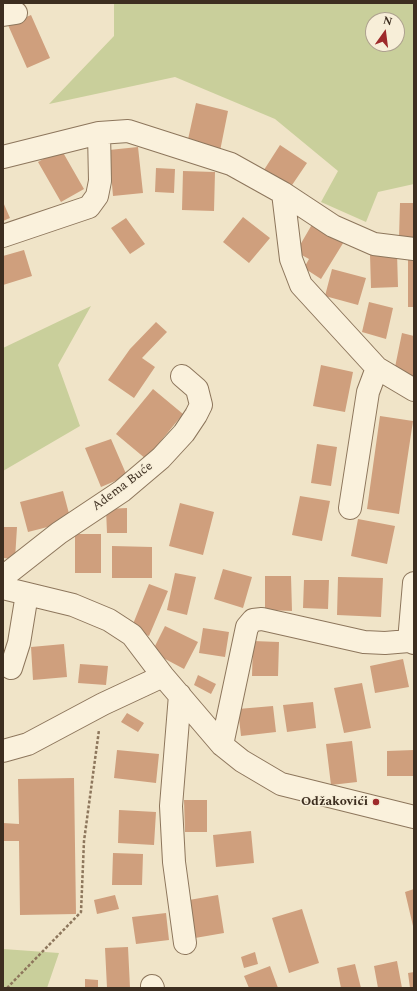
<!DOCTYPE html>
<meta charset="utf-8">
<style>
body{margin:0}
#map{position:relative;width:417px;height:991px;overflow:hidden;background:#f0e4c8;font-family:Spectral,serif}
canvas{display:block}
.frame{position:absolute;inset:0;border:4px solid #3d2e20;pointer-events:none}
.north{position:absolute;left:365px;top:12px;width:40px;height:40px;box-sizing:border-box;background:#f7eed8;border:1px solid #ada18e;border-radius:50%;rotate:14deg;font-size:11px;font-weight:700;line-height:16px;text-align:center;color:#3d2e20}
.north::after{content:'';display:block;margin:auto;width:14px;height:18px;background:#9e2a2b;clip-path:polygon(50% 0,100% 100%,50% 72%,0 100%)}
</style>
<div id="map">
<canvas width="417" height="991"></canvas>
<div class="frame"></div>
<div class="north">N</div>
</div>
<script>
const c = document.querySelector('canvas').getContext('2d');
c.lineJoin = 'round';
function paint(path, color) { c.fillStyle = color; c.fill(path, 'evenodd'); }
const poly = rows => new Path2D(rows.map(r => 'M' + r).join(''));
function trace(path, color, width, dash) { c.strokeStyle = color; c.lineWidth = width; c.lineCap = dash ? 'butt' : 'round'; c.setLineDash(dash || []); c.stroke(path); }
function label(font, color, halo, rows, align = 'center') {
  c.font = font + ' Spectral,serif'; c.lineWidth = 3; c.setLineDash([]); c.textBaseline = 'middle'; c.strokeStyle = halo; c.fillStyle = color; for (const [text, x, y, turn = 0] of rows) {
    c.save(); c.translate(x, y); c.rotate((+turn || 0) * Math.PI / 180); c.textAlign = isNaN(turn) ? turn : align; if (halo) c.strokeText(text, 0, 0); c.fillText(text, 0, 0); c.restore();
  }
}
paint(poly([
 [114,3,414,3,414,184,378,192,366,222,321,202,338,171,275,119,175,77,49,104,114,36],
 [373,20,397,20,397,44,373,44],
 [91,306,58,365,80,426,3,471,3,348],
 [3,949,59,953,47,988,3,988]
]), '#c9cf9b');
paint(poly([
 [31,15,50,58,27,68,8,25],
 [196,103,228,111,220,151,187,144],
 [280,145,307,163,288,191,262,173],
 [138,147,143,193,113,196,109,150],
 [61,149,84,189,61,202,38,162],
 [156,168,175,169,174,193,155,192],
 [183,171,215,172,214,211,182,210],
 [3,202,10,218,3,221],
 [400,203,414,203,414,239,399,238],
 [243,217,270,238,249,263,223,242],
 [126,218,145,244,130,254,111,228],
 [314,221,345,240,321,279,304,268,309,259,296,252],
 [24,250,32,276,3,285,3,256],
 [397,253,398,287,371,288,370,254],
 [408,259,414,259,414,307,408,307],
 [332,269,366,278,358,305,325,296],
 [369,302,393,308,386,339,362,332],
 [156,322,167,332,142,358,155,367,134,398,108,380,130,349],
 [402,333,414,336,414,377,394,372],
 [321,365,353,372,345,412,313,406],
 [153,389,183,414,146,459,116,434],
 [380,416,413,421,399,514,367,509],
 [111,439,127,476,101,487,85,448],
 [317,444,337,447,331,486,311,483],
 [63,491,71,521,28,532,20,502],
 [300,496,330,501,322,541,292,535],
 [180,503,214,512,203,555,169,546],
 [127,508,127,533,107,533,106,509],
 [358,519,395,526,387,564,351,556],
 [3,527,17,527,15,559,3,558],
 [75,534,101,534,101,573,75,573],
 [112,546,152,547,152,578,112,578],
 [223,569,252,577,243,608,214,599],
 [175,573,196,577,187,615,167,610],
 [265,576,291,576,292,611,265,610],
 [338,577,383,578,381,617,337,615],
 [304,580,329,580,328,609,303,608],
 [149,584,168,591,149,636,131,629],
 [165,626,198,642,184,669,152,652],
 [203,628,229,632,225,657,199,653],
 [253,641,279,642,278,676,252,676],
 [64,644,67,677,33,680,31,647],
 [403,659,409,687,375,693,370,666],
 [80,664,108,666,106,685,78,683],
 [198,675,216,684,211,694,194,685],
 [362,683,371,728,344,733,334,688],
 [313,702,316,728,287,732,283,705],
 [273,706,276,732,241,736,238,709],
 [127,713,144,723,138,732,121,722],
 [352,741,357,782,331,785,326,744],
 [117,750,159,754,156,783,114,778],
 [414,750,414,776,387,776,387,751],
 [74,778,76,914,20,915,19,841,3,841,3,823,19,824,18,779],
 [184,800,207,800,207,832,185,832],
 [119,810,156,812,154,845,118,843],
 [251,831,254,863,216,867,213,835],
 [113,853,143,854,142,885,112,885],
 [414,889,414,926,413,926,405,892],
 [115,895,119,909,97,914,94,900],
 [218,895,224,933,195,938,189,900],
 [302,909,319,963,289,973,272,918],
 [166,913,169,940,136,944,132,917],
 [128,947,130,988,107,988,105,948],
 [255,952,258,964,244,968,241,957],
 [397,961,402,988,378,988,374,966],
 [355,964,361,988,341,988,337,968],
 [270,966,278,988,249,988,244,976],
 [414,972,414,988,410,988,408,973],
 [85,979,98,980,98,988,85,988]
]), '#cf9f7d');
const minor = poly([
 [3,15,16,13],
 [3,157,99,133,128,131,231,164,283,193,333,226,374,244,414,249],
 [283,193,291,259,301,285,377,368,414,390],
 [3,236,89,207,97,196,100,181,99,133],
 [350,508,368,392,377,368],
 [3,577,59,533,122,491,161,458,184,433,196,415,201,405,197,389,182,376],
 [3,588,73,605,109,620,132,635,163,676,222,745,242,761,281,784,414,817],
 [409,641,414,583],
 [11,668,19,643,27,594],
 [180,695,171,806,174,862,185,943],
 [222,745,247,627,253,620,262,619,364,642,385,643,409,641,414,643],
 [3,751,28,744,103,704,163,676],
 [152,986,153,988]
]);
trace(minor, '#8d765c', 24);
trace(poly([
 [7,988,81,912,84,841,99,730]
]), '#8d765c', 2.5, [3, 2]);
trace(minor, '#faf1dc', 22);
for (const [x, y, r, color] of [
 [376,802,4,"#9e2a2b"]
]) { const dot = new Path2D(); dot.arc(x, y, r, 0, 2 * Math.PI); c.fillStyle = color; c.fill(dot); trace(dot, '#f7eed8', 1.5); }
label('13px', '#3d2e20', '#f7eed8', [
 ["Adema Buće",123,487,-37]
]);
label('bold 13px', '#3d2e20', '#f7eed8', [
 ["Odžakovići",368,802]
], 'right');
</script>
